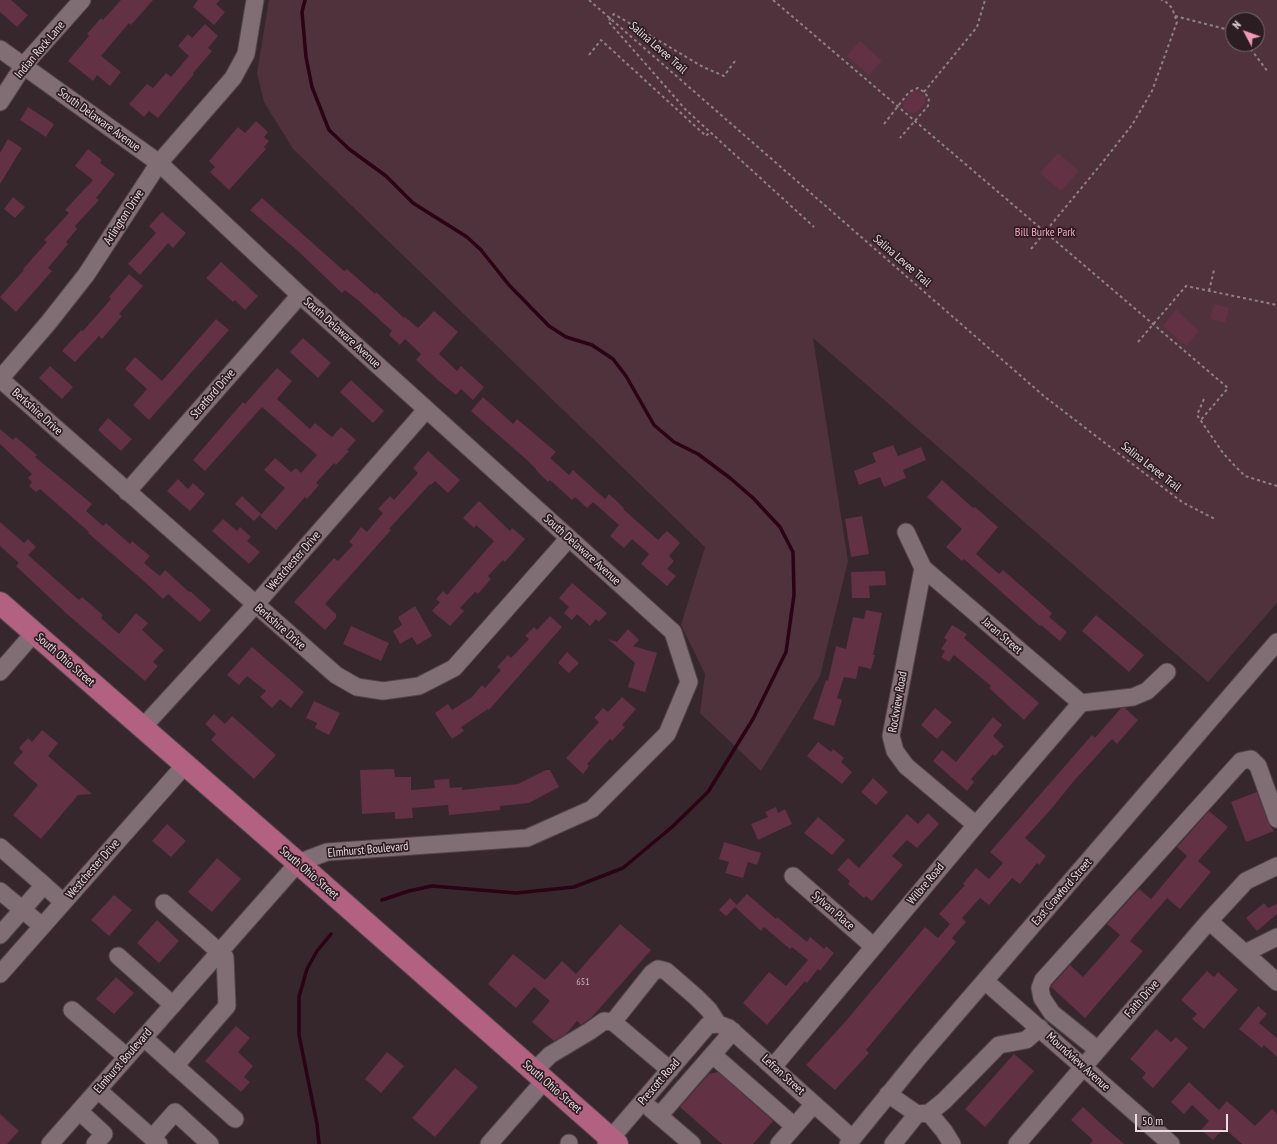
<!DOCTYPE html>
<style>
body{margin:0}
#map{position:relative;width:1277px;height:1144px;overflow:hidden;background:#36272c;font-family:"PT Sans Narrow",sans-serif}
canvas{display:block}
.north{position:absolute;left:1225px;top:12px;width:40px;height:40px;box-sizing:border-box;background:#2c1d22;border:1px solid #776a6e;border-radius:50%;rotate:311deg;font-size:11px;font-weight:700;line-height:16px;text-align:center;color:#e8dde0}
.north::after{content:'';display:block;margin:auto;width:14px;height:18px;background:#ef9ab7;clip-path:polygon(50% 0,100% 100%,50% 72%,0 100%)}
.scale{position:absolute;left:1135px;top:1114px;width:93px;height:18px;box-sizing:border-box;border:2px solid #e8dde0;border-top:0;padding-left:5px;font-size:12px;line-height:14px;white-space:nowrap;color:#e8dde0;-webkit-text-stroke:3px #2c1d22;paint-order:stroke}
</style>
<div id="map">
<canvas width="1277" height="1144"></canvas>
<div class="north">N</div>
<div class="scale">50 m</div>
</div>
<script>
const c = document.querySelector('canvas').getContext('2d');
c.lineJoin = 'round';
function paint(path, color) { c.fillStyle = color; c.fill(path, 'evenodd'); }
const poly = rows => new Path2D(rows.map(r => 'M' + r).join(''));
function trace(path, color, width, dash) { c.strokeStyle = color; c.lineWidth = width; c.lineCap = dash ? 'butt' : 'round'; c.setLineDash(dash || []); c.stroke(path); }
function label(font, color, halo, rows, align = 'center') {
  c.font = font + ' "PT Sans Narrow",sans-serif'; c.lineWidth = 3.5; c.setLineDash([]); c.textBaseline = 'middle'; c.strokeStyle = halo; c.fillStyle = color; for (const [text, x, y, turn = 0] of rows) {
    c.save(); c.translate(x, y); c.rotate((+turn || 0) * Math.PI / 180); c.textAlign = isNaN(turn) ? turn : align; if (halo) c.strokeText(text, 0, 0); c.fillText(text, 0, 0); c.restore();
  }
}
paint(poly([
 [269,0,1277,0,1277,603,1208,682,813,338,848,561,820,676,761,771,700,713,705,674,681,625,705,547,293,149,264,102,257,73],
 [1233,20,1257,20,1257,44,1233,44]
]), '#50323c');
trace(poly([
 [305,0,302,12,306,57,312,87,329,130,349,149,386,176,413,203,467,237,481,250,509,285,549,326,566,337,592,345,613,359,626,376,654,425,674,442,698,454,730,478,753,498,780,527,793,552,794,595,786,652,753,719,708,792,672,827,623,868,574,887,516,893,432,886,409,891,382,900],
 [319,1144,317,1124,299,1035,299,997,307,969,317,951,331,934]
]), '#2c0215', 3.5);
paint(poly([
 [0,0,11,0,28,15,17,27,0,12],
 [121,0,153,0,131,25,129,23,101,56,121,72,110,86,97,75,93,81,68,61,89,36,87,34,101,18,103,20],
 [198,0,220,0,216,4,225,12,214,25,193,7],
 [205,24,218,36,208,48,212,51,193,73,194,74,158,118,149,111,144,117,129,104,147,84,153,88,166,73,171,77,189,56,178,46,188,34,192,38],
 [860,41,882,61,869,75,847,56],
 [918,91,926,97,925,103,917,112,911,114,903,108,904,101,912,92],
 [28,107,54,124,46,137,20,120],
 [256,121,268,132,264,137,269,141,264,147,266,149,229,190,210,172,215,167,209,161,238,127,245,133],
 [8,139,22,148,0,184,0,153],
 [88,149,102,160,100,163,115,174,96,198,99,200,75,226,77,229,66,242,68,244,48,268,52,271,16,312,0,297,24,270,23,269,47,242,44,240,69,213,65,210,93,180,75,166],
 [1058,153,1079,171,1061,191,1040,173],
 [13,197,25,207,15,218,4,209],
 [262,198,344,271,347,269,375,294,376,292,404,318,405,317,418,328,434,311,458,332,439,354,457,371,461,366,484,387,473,400,461,389,456,395,439,381,416,360,421,354,405,339,400,345,389,335,392,331,359,301,345,290,342,293,299,252,250,210],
 [162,212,186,233,173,248,168,243,140,275,128,264,156,233,149,226],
 [221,262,258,296,245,310,235,300,233,302,206,278],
 [129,274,143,286,119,314,122,316,102,339,99,336,75,362,62,351,81,330,83,331,111,299,109,297],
 [1214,304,1229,308,1225,323,1210,319],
 [1176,310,1199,331,1186,346,1163,326],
 [216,319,229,330,149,420,133,405,147,389,125,369,135,357,162,381],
 [303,338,331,363,318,378,290,352],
 [50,366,73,387,62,399,39,378],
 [277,368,292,381,277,399,310,429,315,423,332,437,341,427,356,440,347,450,349,451,336,465,334,463,316,483,319,485,307,499,305,497,276,530,260,516,285,488,264,470,275,458,291,472,296,468,301,473,317,455,262,407,205,471,193,460,243,402,245,404],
 [351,380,384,411,373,423,340,392],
 [483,397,513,424,517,419,556,452,550,458,569,475,573,470,605,499,609,494,624,508,623,509,658,540,667,531,680,543,669,556,674,561,667,569,676,576,667,586,641,564,649,554,632,539,624,548,610,536,619,525,593,502,587,508,575,497,572,500,550,480,548,482,536,470,536,469,527,460,471,411],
 [108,418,132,439,121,451,98,430],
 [0,429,13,440,16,437,37,455,35,457,92,504,86,511,103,526,106,523,130,544,132,541,150,556,144,563,160,576,165,570,189,592,190,591,211,610,200,622,168,594,163,599,146,583,88,533,89,532,40,489,36,492,29,486,32,482,28,478,32,474,0,444],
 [893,445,898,456,921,447,926,460,903,470,906,478,884,487,880,477,859,485,854,471,876,462,872,453],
 [428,451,460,480,448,493,435,481,431,485,430,484,389,529,391,530,325,604,336,614,336,618,325,630,294,602,334,558,338,561,353,545,349,542,361,527,367,532,383,513,378,509,390,496,394,500,418,473,413,468],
 [178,479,188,489,193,483,205,494,190,511,167,491],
 [942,480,973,508,975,507,998,527,976,554,999,574,1003,570,1052,613,1049,617,1067,632,1060,641,1041,625,1040,626,964,559,962,561,946,547,962,529,927,497],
 [242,496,261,514,254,521,235,504],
 [479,501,510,531,512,528,525,539,505,562,503,560,488,576,491,579,478,594,475,592,460,608,464,611,450,626,432,611,440,602,436,599,443,591,447,595,494,541,476,525,474,528,463,518],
 [862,516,869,554,851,557,845,519],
 [223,519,237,531,240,527,251,537,247,541,260,552,249,564,212,531],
 [0,522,24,543,28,539,36,547,28,555,79,600,82,597,103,615,101,618,119,634,136,613,148,623,142,630,164,650,153,662,158,666,145,681,67,614,16,566,19,563,0,546],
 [885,571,886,585,869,586,870,598,852,598,851,572],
 [572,583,607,613,599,622,596,619,590,626,577,614,572,620,564,613,569,607,559,598],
 [415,606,432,636,417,645,412,637,400,644,393,631,402,625,398,617],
 [866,610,882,613,873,655,875,655,871,669,859,666,856,679,844,677,837,698,842,700,834,726,813,719,826,680,828,681,836,646,846,649,853,617,864,619],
 [1096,615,1144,655,1129,672,1082,631],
 [550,616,562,627,489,710,488,709,461,727,464,731,452,739,435,713,448,704,452,710,472,697,482,685,485,688,501,670,497,667,508,655,511,658,529,639,525,636,534,627,537,630],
 [952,625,967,634,964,638,1039,703,1024,720,989,688,991,686,954,655,949,662,941,657,945,651,941,649,947,640,944,638],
 [351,626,389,643,381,661,343,644],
 [628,629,639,640,633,646,657,653,645,692,628,687,635,663,608,639,617,642],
 [252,647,304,692,291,708,280,699,272,708,260,697,266,691,247,676,239,685,227,675],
 [567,652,579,663,569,673,558,663],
 [622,697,636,709,622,725,625,727,612,741,610,739,587,764,589,766,583,774,566,758,599,722,594,718,603,708,608,712],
 [314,701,340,713,329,735,315,728,317,723,306,718],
 [935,708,952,722,937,739,921,725],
 [1121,708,1125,708,1138,720,1117,744,1112,739,1073,782,1052,808,1025,838,1046,856,1039,865,1037,863,1020,884,1012,878,989,905,980,898,962,918,966,922,952,938,956,942,866,1050,869,1053,835,1090,806,1065,845,1022,925,927,938,938,950,924,939,914,965,885,963,884,976,868,989,879,1003,863,990,852,1092,735,1095,738],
 [214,714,225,724,232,716,276,755,254,779,211,740,216,734,205,724],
 [993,717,1002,725,993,736,1004,746,995,756,993,754,971,779,974,782,967,791,933,761,942,750,956,762],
 [42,730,58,743,48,756,92,794,78,795,41,839,13,815,38,785,13,763,23,752,19,748,28,738,32,742],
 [818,742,831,752,833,749,844,758,841,762,852,772,842,784,807,756],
 [394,769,395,777,411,777,411,790,435,788,434,780,449,779,450,788,462,787,462,790,518,784,546,770,550,770,559,787,529,803,500,806,500,810,449,815,448,805,412,808,413,818,395,819,395,812,362,814,360,770],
 [873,778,888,792,876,805,861,792],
 [1257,792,1268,822,1274,831,1246,842,1231,802],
 [776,807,778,813,785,809,792,824,758,840,751,824,768,817,765,812],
 [1209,811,1228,827,1198,861,1211,872,1180,909,1167,898,1130,941,1143,951,1085,1018,1051,987,1052,985,1070,965,1083,977,1120,935,1107,924,1139,889,1151,899,1187,856,1177,847],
 [928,813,939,824,917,848,907,840,892,856,903,865,872,901,866,896,864,898,848,884,850,881,837,870,848,858,859,868,907,814,918,824],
 [818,817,845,840,832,855,804,833],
 [167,824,186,841,171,857,152,841],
 [724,842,761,853,757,865,748,862,743,878,725,873,729,862,719,859],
 [217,858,241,879,212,912,188,892],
 [747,894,776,919,777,917,807,942,810,937,824,949,826,946,834,953,820,971,818,969,807,983,805,981,767,1025,743,1003,769,972,786,986,808,960,792,947,790,949,764,927,761,931,735,907],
 [114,895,132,910,109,936,91,920],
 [730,898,737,905,726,916,719,910],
 [1264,903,1268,908,1277,904,1277,914,1257,931,1246,918],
 [157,920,179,941,159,963,137,943],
 [620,924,651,950,592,1017,581,1025,577,1021,566,1034,554,1041,532,1022,550,1001,534,987,516,1008,488,984,513,954,545,980,562,961,576,974],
 [1207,971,1214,977,1218,972,1238,990,1204,1029,1192,1019,1197,1014,1181,1000],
 [116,977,134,993,114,1014,96,999],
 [1258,1006,1267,1014,1259,1023,1277,1038,1277,1057,1264,1045,1262,1048,1239,1029],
 [236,1026,250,1038,238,1052,253,1066,244,1077,250,1082,241,1092,205,1061],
 [1156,1029,1171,1042,1176,1037,1188,1048,1153,1088,1142,1078,1146,1073,1130,1059],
 [387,1052,404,1066,381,1093,365,1079],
 [1014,1054,1034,1071,985,1127,965,1109],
 [455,1068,478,1087,435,1137,412,1118],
 [718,1072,773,1121,753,1144,722,1144,680,1107,709,1074],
 [1189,1082,1219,1110,1227,1101,1255,1126,1272,1109,1277,1114,1277,1144,1242,1144,1224,1128,1213,1140,1201,1130,1209,1121,1192,1105,1184,1114,1171,1102],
 [1083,1107,1100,1123,1124,1144,1090,1144,1093,1140,1071,1120],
 [0,1114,19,1131,7,1144,0,1144]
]), '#623143');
const minor = poly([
 [0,49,159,163,300,295,673,632,689,682,667,734,592,809,527,838,327,852,298,863,50,1144],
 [0,102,24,65,82,0],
 [0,379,336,675,357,687,383,691,419,686,454,668,569,538],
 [0,379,49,322,86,275,159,163,233,78,246,54,255,0],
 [127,492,300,295],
 [906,532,923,568,1081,703],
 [923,568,891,736,895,751,906,766,976,825],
 [0,672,34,633],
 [1081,703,1133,697,1147,691,1167,672],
 [143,727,255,605,426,410],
 [0,847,44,885],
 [793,876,873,946],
 [0,891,42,926],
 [164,903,225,957,227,1006,175,1066],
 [1209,921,1277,982],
 [0,935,44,885,63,902],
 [1245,953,1277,937],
 [118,956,173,1005],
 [0,974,185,765],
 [985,981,1171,1144],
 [72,1010,127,1057],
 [613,1022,652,973,658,969,666,971,696,997,709,1010,718,1024],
 [144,1038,235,1119],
 [1098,1050,1052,1013,1042,998,1040,988,1043,980,1241,761,1251,759,1258,766,1277,819],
 [713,1055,794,1126],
 [773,1067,976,825,1081,703],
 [534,1071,550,1055,590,1031,604,1021,613,1022,670,1070],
 [98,1090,159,1144],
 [888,1094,917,1114,929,1113,944,1101,999,1045,1026,1040,1040,1028],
 [651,1109,692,1144],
 [79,1111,104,1134,95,1144],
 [929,1113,944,1131,952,1144],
 [659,1116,733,1031],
 [152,1138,175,1112,210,1144],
 [489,1144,545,1080],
 [569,1144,569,1143],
 [606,1144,708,1025,718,1024,729,1028,852,1138],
 [779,1144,814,1104],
 [848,1144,919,1057,1277,642],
 [893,1144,917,1114],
 [1017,1144,1209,921,1246,881,1277,866]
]);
const major = poly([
 [0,603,298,863,617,1144]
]);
trace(minor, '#524549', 19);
trace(major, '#524549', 24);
trace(poly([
 [589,0,1045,397,1182,502,1215,519],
 [773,0,1228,388,1200,421],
 [1175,16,1233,31],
 [1247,44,1268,72],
 [589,55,601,40,706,136,710,132],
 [735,61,724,76,703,67,614,14,608,21,686,110,814,227],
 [924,92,977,27,985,0],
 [884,124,909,92,918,88,924,92,929,98,928,106,900,138],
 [1031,249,1102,163,1132,125,1152,91,1177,22,1172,8,1165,1,1161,0],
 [1209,291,1214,270],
 [1138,342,1186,286,1277,305],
 [1204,399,1197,415,1223,453,1236,467,1245,476,1277,486]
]), '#8f8286', 2, [3, 3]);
trace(minor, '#816e74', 17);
trace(major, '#b26181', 22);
label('10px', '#c6b2b9', null, [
 ["651",583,982]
]);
label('12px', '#e8dde0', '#2c1d22', [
 ["Salina Levee Trail",658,48,41],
 ["Indian Rock Lane",40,50,-50],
 ["South Delaware Avenue",99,120,36],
 ["Arlington Drive",124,217,-57],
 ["Salina Levee Trail",902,261,41],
 ["South Delaware Avenue",342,333,42],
 ["Stratford Drive",213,394,-49],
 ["Berkshire Drive",37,412,42],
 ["Salina Levee Trail",1151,467,38],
 ["South Delaware Avenue",582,550,42],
 ["Westchester Drive",294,561,-49],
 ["Berkshire Drive",280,627,41],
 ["Jaran Street",1002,636,41],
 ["South Ohio Street",65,660,41],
 ["Rockview Road",898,702,-80],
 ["Elmhurst Boulevard",368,850,-5],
 ["Westchester Drive",93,869,-49],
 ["South Ohio Street",309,873,41],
 ["Wilbre Road",926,884,-50],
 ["East Crawford Street",1062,892,-49],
 ["Sylvan Place",833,911,41],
 ["Faith Drive",1142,999,-49],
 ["Elmhurst Boulevard",123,1061,-49],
 ["Moundview Avenue",1078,1062,42],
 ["Lefran Street",783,1075,42],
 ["Prescott Road",659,1082,-49],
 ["South Ohio Street",552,1087,41]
]);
label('12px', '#f7a4c0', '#2c1d22', [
 ["Bill Burke Park",1045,233]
]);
</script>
